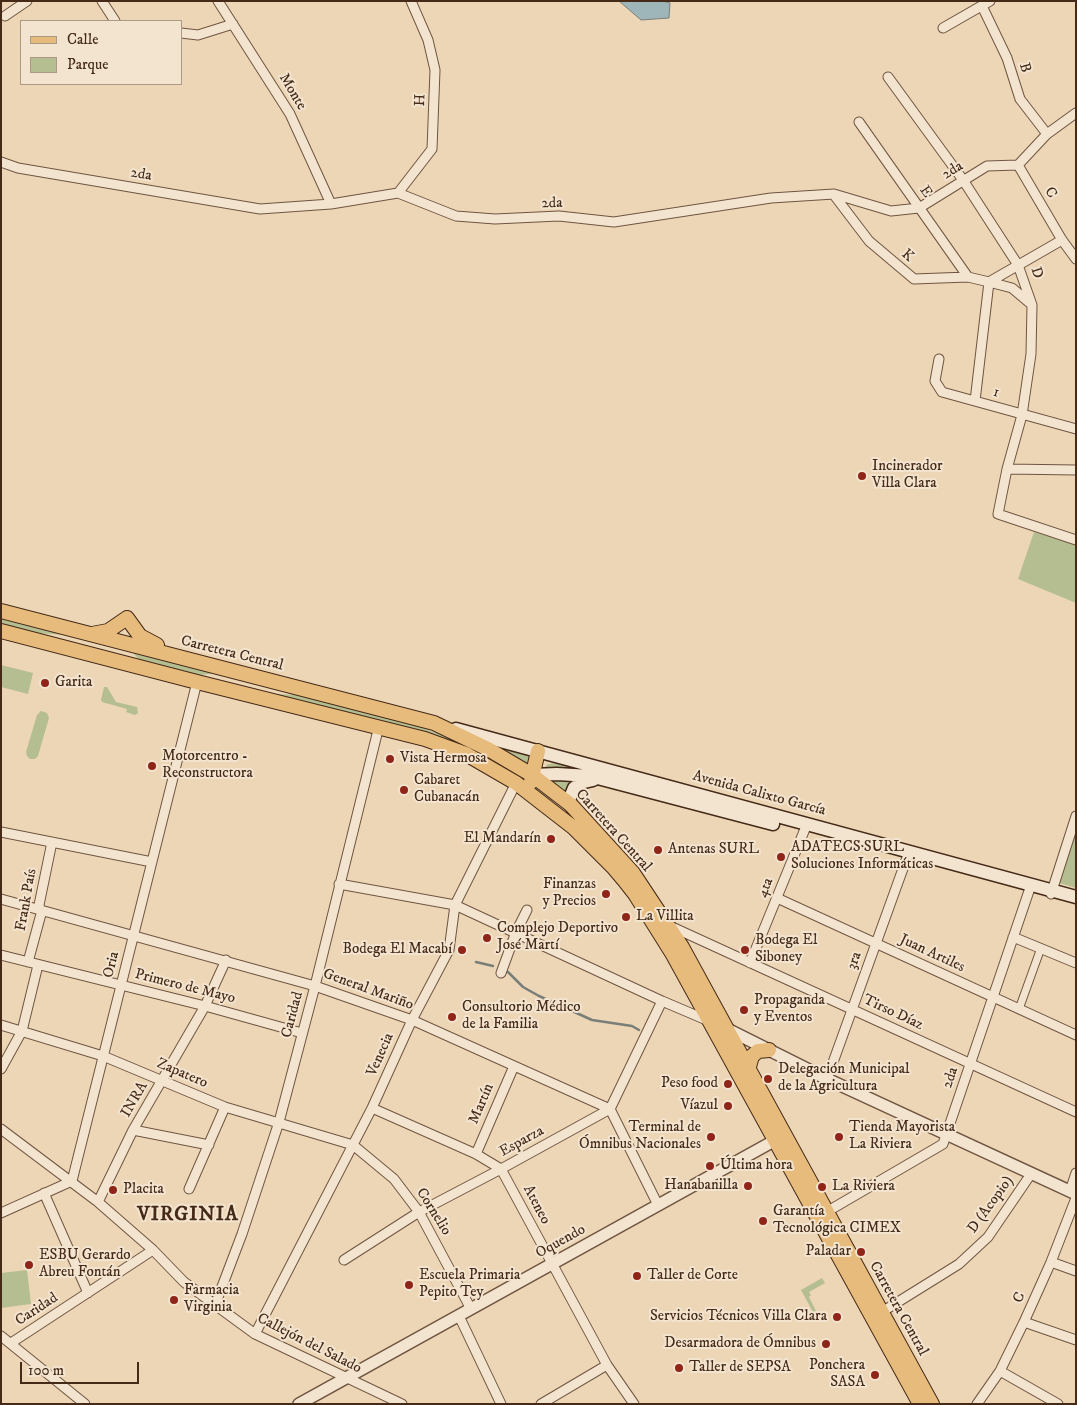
<!DOCTYPE html>
<meta charset="utf-8">
<style>
body{margin:0}
#map{position:relative;width:1077px;height:1405px;overflow:hidden;background:#edd6b6;font-family:"IM FELL DW Pica",serif}
canvas{display:block}
.frame{position:absolute;inset:0;border:2px solid #452a18;pointer-events:none}
.legend{position:absolute;left:20px;top:20px;width:162px;height:65px;box-sizing:border-box;background:#f3e4d0;border:1px solid #ad9a86;margin:0;padding:6px 9px;list-style:none;font-size:15px;color:#452a18}
.legend li{display:flex;align-items:center;gap:10px;height:25px}
.legend b{width:25px;border:1px solid #ad9a86}
.scale{position:absolute;left:20px;top:1362px;width:119px;height:22px;box-sizing:border-box;border:2px solid #452a18;border-top:0;padding-left:6px;font-size:15px;line-height:18px;white-space:nowrap;color:#452a18;-webkit-text-stroke:4px #f3e4d0;paint-order:stroke}
</style>
<div id="map">
<canvas width="1077" height="1405"></canvas>
<div class="frame"></div>
<ul class="legend">
<li><b style="height:6px;background:#e6bb7b"></b>Calle</li>
<li><b style="height:14px;background:#b4be91"></b>Parque</li>
</ul>
<div class="scale">100 m</div>
</div>
<script>
const c = document.querySelector('canvas').getContext('2d');
c.lineJoin = 'round';
function paint(path, color) { c.fillStyle = color; c.fill(path, 'evenodd'); }
const poly = rows => new Path2D(rows.map(r => 'M' + r).join(''));
function trace(path, color, width, dash) { c.strokeStyle = color; c.lineWidth = width; c.lineCap = dash ? 'butt' : 'round'; c.setLineDash(dash || []); c.stroke(path); }
function label(font, color, halo, rows, align = 'center') {
  c.font = font + ' "IM FELL DW Pica",serif'; c.lineWidth = 4; c.setLineDash([]); c.textBaseline = 'middle'; c.strokeStyle = halo; c.fillStyle = color; for (const [text, x, y, turn = 0] of rows) {
    c.save(); c.translate(x, y); c.rotate((+turn || 0) * Math.PI / 180); c.textAlign = isNaN(turn) ? turn : align; if (halo) c.strokeText(text, 0, 0); c.fillText(text, 0, 0); c.restore();
  }
}
paint(poly([
 [1034,532,1076,545,1076,603,1018,579],
 [1,618,67,635,35,633,1,625],
 [133,653,215,673,195,676,143,664],
 [1,665,33,673,28,694,1,687],
 [104,687,107,687,116,702,137,707,138,713,135,715,126,712,127,709,102,702,101,700],
 [273,694,304,695,394,717,449,738,510,770,436,737],
 [41,711,47,713,49,718,38,756,35,759,30,759,27,756,26,752,37,715],
 [484,740,534,754,530,768],
 [560,763,615,779,540,772,548,764],
 [548,778,575,778,564,792],
 [1076,832,1076,888,1059,883],
 [27,1270,31,1304,1,1308,1,1273],
 [822,1278,825,1283,809,1292,811,1295,809,1297,816,1311,813,1312,801,1290]
]), '#b4be91');
const water = poly([
 [619,1,663,1,670,3,669,18,641,20,619,1]
]);
paint(water, '#9eb6b9');
trace(water, '#7a7e79', 1);
trace(poly([
 [476,962,493,966],
 [508,972,523,987,539,996,592,1020,632,1026,639,1030]
]), '#7a7e79', 2.5);
const pedestrian = poly([
 [1019,1009,1041,948]
]);
const minor = poly([
 [102,1,115,21],
 [218,1,290,114,331,204],
 [982,6,1007,58,1020,99,1047,134],
 [5,16,27,1],
 [943,28,990,1],
 [181,33,198,35,233,24],
 [888,77,963,180,1018,265,1032,305,1031,354,1022,415,1007,469,998,514,1076,540],
 [859,122,968,277],
 [1,162,18,168,260,209,331,204,398,193,456,216,495,219,559,216,614,222,771,198,834,194,891,211,919,208,987,166,1018,165,1047,134,1076,113],
 [1018,165,1062,240,1076,259],
 [398,193,432,149,435,70,428,40,411,1],
 [834,195,869,241,914,279,968,277,989,282,1012,288,1031,304],
 [939,359,935,381,942,392,1076,429],
 [975,401,989,282,1062,240],
 [1007,469,1076,470],
 [1,832,152,862],
 [339,884,455,905,662,1001,709,1021],
 [1051,894,1076,816],
 [777,898,1076,1035],
 [1,899,315,986,412,1020,610,1109,658,1205],
 [670,926,1076,1112],
 [1013,937,1076,963],
 [1,955,205,1006,302,1033],
 [28,962,41,914,39,905,52,842],
 [750,963,807,824],
 [501,973,516,932,527,910],
 [1,1025,103,1056,225,1107,353,1145,394,1179,419,1212,471,1309],
 [1,1069,22,1031,38,965],
 [827,1079,909,852],
 [372,1108,476,1154,501,1169,607,1365,634,1404],
 [1,1129,98,1202,153,1250,184,1282,255,1334,402,1404],
 [133,1130,209,1145],
 [476,1154,514,1066],
 [189,1189,225,1107],
 [1070,1191,1076,1173],
 [44,1193,88,1293],
 [98,1202,133,1130,205,1006,226,960],
 [1,1213,72,1181,197,682],
 [823,1214,943,1144,1031,885],
 [344,1260,419,1212,501,1169,610,1109,662,1001],
 [1051,1262,1076,1271],
 [215,1305,242,1234,279,1122,315,986,379,726],
 [877,1315,959,1264,988,1237,1031,1174],
 [459,1316,501,1404],
 [1024,1322,1076,1340],
 [255,1334,372,1108,412,1020,449,950,455,905,516,783],
 [1,1336,85,1404],
 [11,1343,153,1250],
 [1000,1371,1058,1404],
 [541,1404,607,1365],
 [977,1404,1000,1371,1024,1322,1051,1262,1076,1198]
]);
const tertiary = poly([
 [727,1029,827,1079,1076,1194],
 [299,1404,781,1137]
]);
const secondary = poly([
 [456,729,1076,897],
 [532,775,557,774,590,776,773,824],
 [571,805,569,800,574,788,580,783,593,780]
]);
const primary = poly([
 [1,611,434,723,488,749,532,775,571,805,633,873,682,947,932,1404],
 [1,631,197,682,425,739,466,754,516,783,574,828,613,867,624,880,635,894,672,953,920,1404],
 [92,634,108,631,127,618,140,636,157,645],
 [531,782,538,751],
 [748,1070,752,1056,758,1051,769,1050]
]);
trace(pedestrian, '#6f5540', 9);
trace(minor, '#6f5540', 11);
trace(tertiary, '#6f5540', 14);
trace(secondary, '#452a18', 15);
trace(primary, '#452a18', 16);
trace(pedestrian, '#f3e4d0', 7);
trace(minor, '#f3e4d0', 9);
trace(tertiary, '#f3e4d0', 11);
trace(secondary, '#f3e4d0', 12);
trace(primary, '#e6bb7b', 14);
for (const [x, y, r, color] of [
 [862,476,5,"#8f2418"],
 [45,683,5,"#8f2418"],
 [390,759,5,"#8f2418"],
 [152,766,5,"#8f2418"],
 [404,790,5,"#8f2418"],
 [551,839,5,"#8f2418"],
 [658,850,5,"#8f2418"],
 [781,857,5,"#8f2418"],
 [606,894,5,"#8f2418"],
 [626,917,5,"#8f2418"],
 [487,938,5,"#8f2418"],
 [462,950,5,"#8f2418"],
 [745,950,5,"#8f2418"],
 [744,1010,5,"#8f2418"],
 [452,1017,5,"#8f2418"],
 [768,1079,5,"#8f2418"],
 [728,1084,5,"#8f2418"],
 [728,1106,5,"#8f2418"],
 [711,1137,5,"#8f2418"],
 [839,1137,5,"#8f2418"],
 [710,1166,5,"#8f2418"],
 [748,1186,5,"#8f2418"],
 [822,1187,5,"#8f2418"],
 [113,1190,5,"#8f2418"],
 [763,1221,5,"#8f2418"],
 [861,1252,5,"#8f2418"],
 [29,1265,5,"#8f2418"],
 [637,1276,5,"#8f2418"],
 [409,1285,5,"#8f2418"],
 [174,1300,5,"#8f2418"],
 [837,1317,5,"#8f2418"],
 [826,1344,5,"#8f2418"],
 [679,1368,5,"#8f2418"],
 [875,1375,5,"#8f2418"]
]) { const dot = new Path2D(); dot.arc(x, y, r, 0, 2 * Math.PI); c.fillStyle = color; c.fill(dot); trace(dot, '#f3e4d0', 2); }
label('15px', '#452a18', '#f3e4d0', [
 ["B",1024,68,73],
 ["Monte",292,92,59],
 ["H",421,100,-88],
 ["2da",953,171,-31],
 ["2da",141,175,10],
 ["E",925,192,55],
 ["C",1050,193,60],
 ["2da",552,204,-1],
 ["K",907,256,41],
 ["D",1036,273,71],
 ["1",996,393,17],
 ["Carretera Central",232,654,14],
 ["Avenida Calixto García",759,794,15],
 ["Carretera Central",613,831,48],
 ["4ta",766,888,-68],
 ["Frank País",27,900,-80],
 ["Juan Artiles",932,954,25],
 ["3ra",855,961,-70],
 ["Oria",112,965,-76],
 ["Primero de Mayo",185,987,14],
 ["General Mariño",368,990,20],
 ["Tirso Díaz",893,1013,25],
 ["Caridad",293,1015,-75],
 ["Venecia",381,1055,-66],
 ["Zapatero",182,1074,23],
 ["2da",951,1078,-71],
 ["INRA",135,1100,-60],
 ["Martín",482,1104,-67],
 ["Esparza",522,1142,-29],
 ["Ateneo",536,1205,62],
 ["D (Acopio)",991,1205,-54],
 ["Cornelio",433,1212,58],
 ["Oquendo",561,1242,-29],
 ["C",1020,1298,-65],
 ["Carretera Central",898,1309,61],
 ["Caridad",37,1310,-33],
 ["Callejón del Salado",309,1344,27]
]);
label('15px', '#452a18', '#f3e4d0', [
 ["Incinerador",872,467],
 ["Villa Clara",872,484],
 ["Garita",55,683],
 ["Motorcentro -",162,757],
 ["Reconstructora",162,774],
 ["Vista Hermosa",400,759],
 ["Cabaret",414,781],
 ["Cubanacán",414,798],
 ["El Mandarín",541,839,"right"],
 ["ADATECS SURL",791,848],
 ["Soluciones Informáticas",791,865],
 ["Antenas SURL",668,850],
 ["Finanzas",596,885,"right"],
 ["y Precios",596,902,"right"],
 ["La Villita",636,917],
 ["Complejo Deportivo",497,929],
 ["José Martí",497,946],
 ["Bodega El",755,941],
 ["Siboney",755,958],
 ["Bodega El Macabí",452,950,"right"],
 ["Propaganda",754,1001],
 ["y Eventos",754,1018],
 ["Consultorio Médico",462,1008],
 ["de la Familia",462,1025],
 ["Delegación Municipal",778,1070],
 ["de la Agricultura",778,1087],
 ["Peso food",718,1084,"right"],
 ["Víazul",718,1106,"right"],
 ["Terminal de",701,1128,"right"],
 ["Ómnibus Nacionales",701,1145,"right"],
 ["Tienda Mayorista",849,1128],
 ["La Riviera",849,1145],
 ["Última hora",720,1166],
 ["Hanabanilla",738,1186,"right"],
 ["La Riviera",832,1187],
 ["Placita",123,1190],
 ["Garantía",773,1212],
 ["Tecnológica CIMEX",773,1229],
 ["Paladar",851,1252,"right"],
 ["ESBU Gerardo",39,1256],
 ["Abreu Fontán",39,1273],
 ["Escuela Primaria",419,1276],
 ["Pepito Tey",419,1293],
 ["Taller de Corte",647,1276],
 ["Farmacia",184,1291],
 ["Virginia",184,1308],
 ["Servicios Técnicos Villa Clara",827,1317,"right"],
 ["Desarmadora de Ómnibus",816,1344,"right"],
 ["Ponchera",865,1366,"right"],
 ["SASA",865,1383,"right"],
 ["Taller de SEPSA",689,1368]
], 'left');
c.letterSpacing = '1px';
label('bold 20px', '#452a18', '#f3e4d0', [
 ["VIRGINIA",188,1216]
]);
c.letterSpacing = '0px';
</script>
